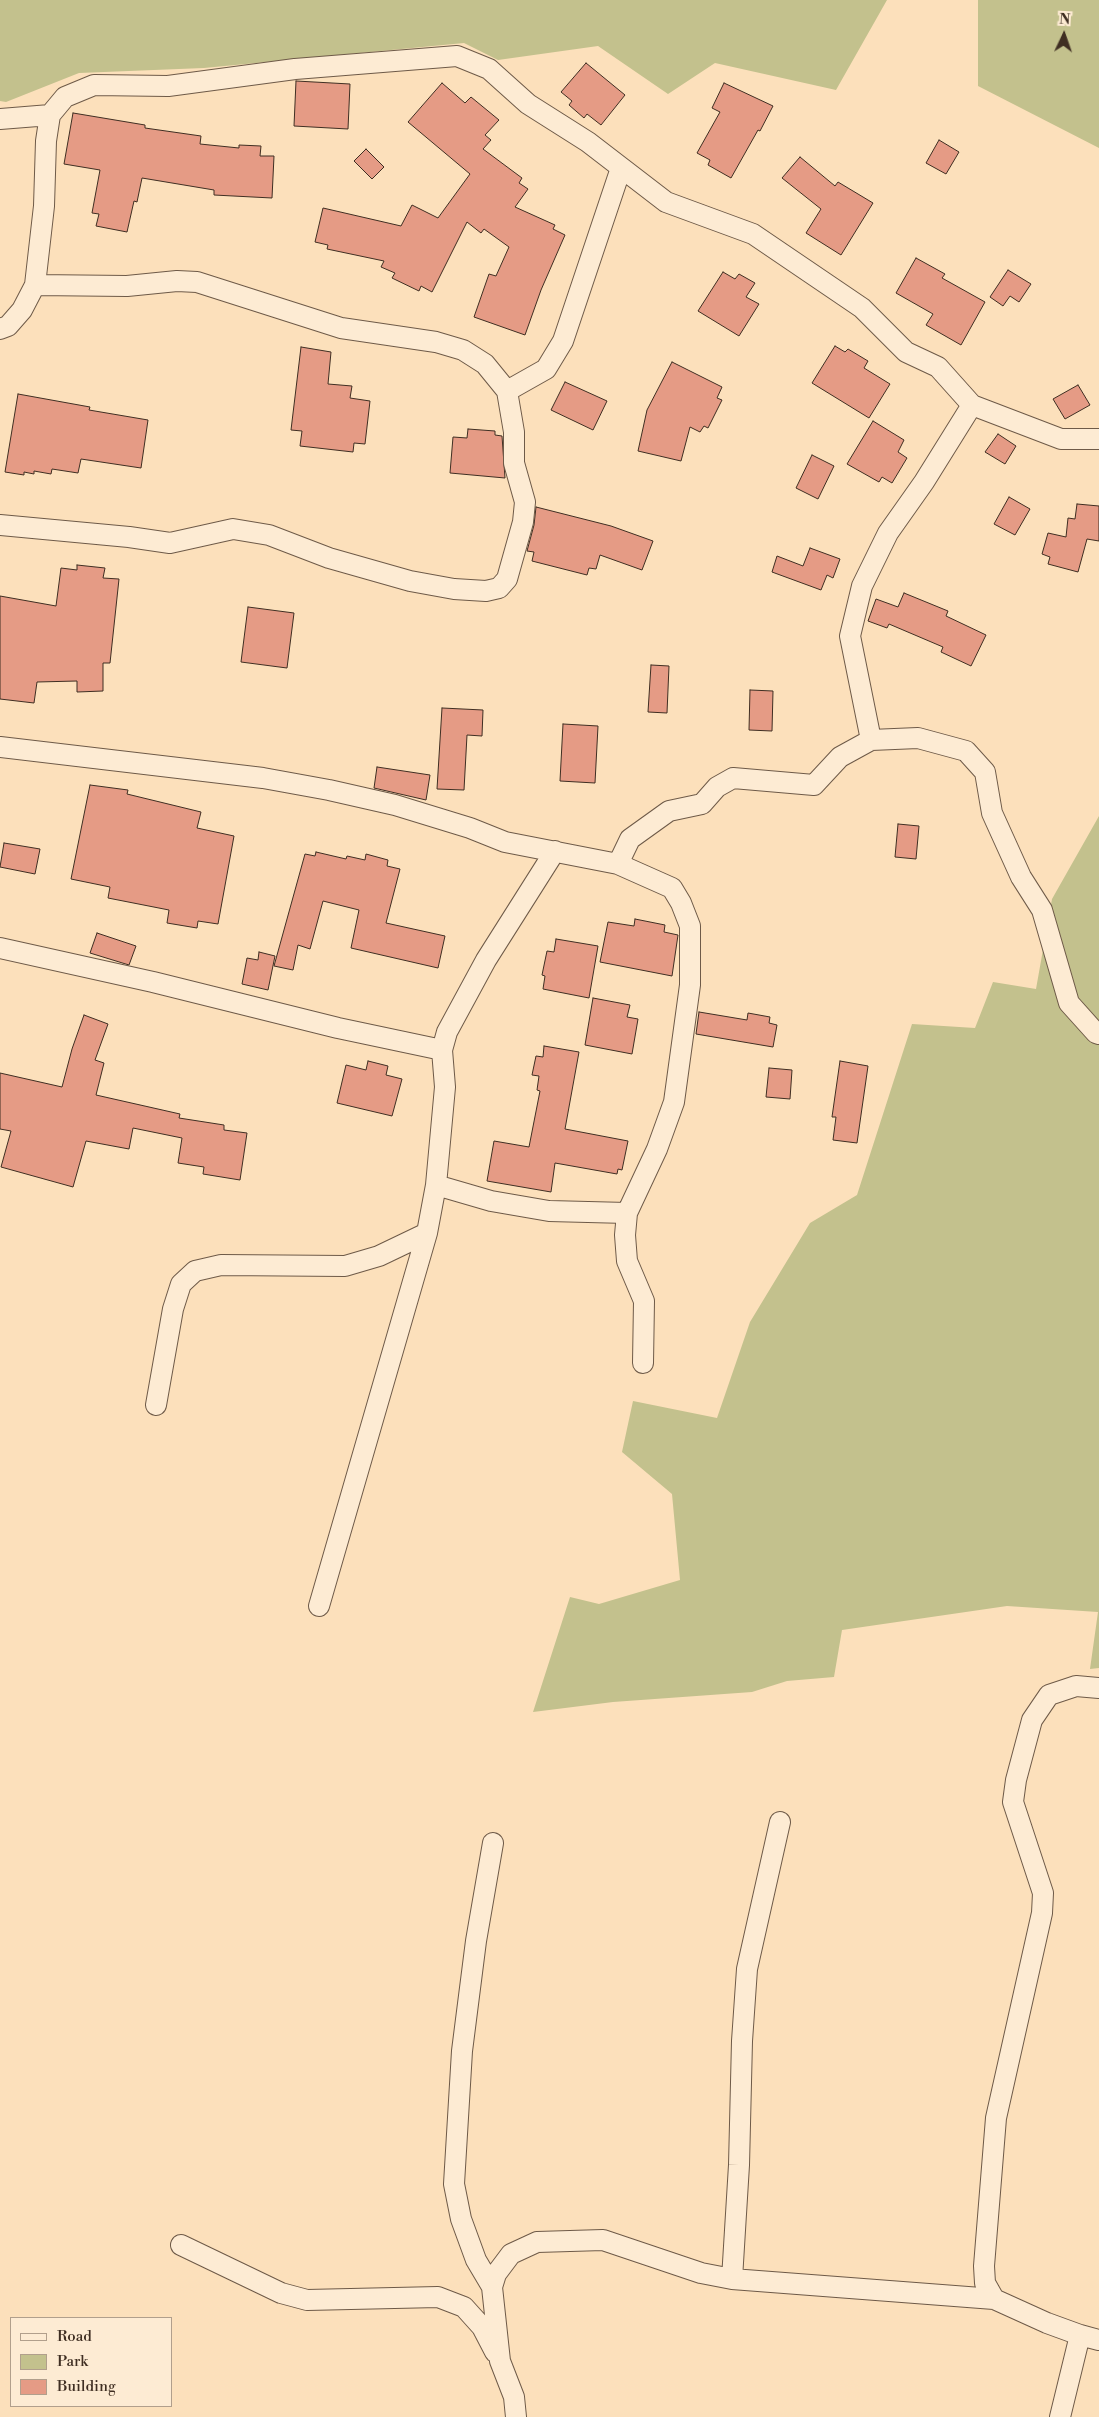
<!DOCTYPE html>
<style>
body{margin:0}
#map{position:relative;width:1099px;height:2417px;overflow:hidden;background:#fce0bb;font-family:"Libre Bodoni",serif}
canvas{display:block}
.legend{position:absolute;left:10px;top:2317px;width:162px;height:90px;box-sizing:border-box;background:#fdebd3;border:1px solid #b19f8c;margin:0;padding:6px 9px;list-style:none;font-size:15px;color:#3f2e22}
.legend li{display:flex;align-items:center;gap:10px;height:25px}
.legend b{width:25px;border:1px solid #b19f8c}
.north{position:absolute;left:1039px;top:10px;width:50px;height:50px;-webkit-text-stroke:4px #fdebd3;paint-order:stroke;rotate:3deg;font-size:14px;font-weight:700;line-height:20px;text-align:center;color:#3f2e22}
.north::after{content:'';display:block;margin:auto;width:18px;height:22px;background:#3f2e22;clip-path:polygon(50% 0,100% 100%,50% 72%,0 100%)}
</style>
<div id="map">
<canvas width="1099" height="2417"></canvas>
<ul class="legend">
<li><b style="height:6px;background:#fdebd3"></b>Road</li>
<li><b style="height:14px;background:#c3c18d"></b>Park</li>
<li><b style="height:14px;background:#e59b85"></b>Building</li>
</ul>
<div class="north">N</div>
</div>
<script>
const c = document.querySelector('canvas').getContext('2d');
c.lineJoin = 'round';
function paint(path, color) { c.fillStyle = color; c.fill(path, 'evenodd'); }
const poly = rows => new Path2D(rows.map(r => 'M' + r).join(''));
function trace(path, color, width, dash) { c.strokeStyle = color; c.lineWidth = width; c.lineCap = dash ? 'butt' : 'round'; c.setLineDash(dash || []); c.stroke(path); }
paint(poly([
 [0,0,887,0,836,90,715,63,668,94,598,46,498,60,464,43,204,68,79,73,6,102,0,101],
 [978,0,1099,0,1099,148,978,86],
 [1099,816,1099,1668,1090,1669,1098,1612,1007,1606,842,1630,834,1677,787,1681,752,1692,613,1702,533,1712,570,1597,599,1604,680,1580,672,1494,622,1452,633,1401,717,1418,750,1322,810,1223,857,1195,912,1024,975,1028,993,982,1036,989,1052,899]
]), '#c3c18d');
const building = poly([
 [586,63,625,95,601,125,587,114,584,118,569,105,572,101,561,92,586,63],
 [296,81,350,84,348,129,294,126,296,81],
 [442,83,465,103,471,97,499,120,485,135,491,140,483,149,522,178,519,183,528,189,515,207,555,225,553,229,565,235,541,290,525,335,474,317,489,274,496,276,509,247,484,229,481,233,467,222,432,292,421,286,419,291,392,278,395,273,381,267,384,261,327,249,328,245,315,242,323,208,401,226,412,205,438,218,470,174,408,122,442,83],
 [724,83,773,106,760,131,758,130,731,178,708,165,710,160,697,153,720,112,712,108,724,83],
 [73,113,145,125,145,128,201,136,200,144,239,148,239,145,261,146,260,156,274,156,272,198,214,195,214,190,142,178,137,202,134,201,127,232,96,226,99,214,92,213,100,170,64,164,73,113],
 [939,140,959,152,946,174,926,163,939,140],
 [366,149,384,167,372,179,354,161,366,149],
 [800,157,835,186,838,182,873,203,841,255,806,233,821,209,782,178,800,157],
 [916,258,945,274,942,278,985,302,961,345,926,325,933,314,896,293,916,258],
 [1008,270,1031,284,1019,302,1010,296,1003,306,990,297,1008,270],
 [723,272,735,279,739,274,755,283,746,297,759,304,739,336,698,311,723,272],
 [835,346,845,352,848,349,868,361,864,368,890,384,869,418,812,383,835,346],
 [301,347,331,352,328,384,352,386,350,398,370,401,365,444,354,443,353,452,300,446,302,431,291,430,301,347],
 [672,362,722,387,717,398,722,400,708,428,704,426,700,432,690,427,681,461,638,451,647,410,672,362],
 [565,382,607,401,593,430,551,410,565,382],
 [1078,385,1090,405,1065,419,1053,399,1078,385],
 [18,394,90,407,89,410,148,420,141,468,81,459,78,473,52,469,51,474,34,471,34,474,24,472,24,475,5,472,18,394],
 [873,421,904,440,898,452,907,458,892,483,882,477,879,482,847,464,873,421],
 [468,429,495,431,495,435,502,436,505,478,450,473,453,437,467,438,468,429],
 [998,434,1016,446,1005,464,985,452,998,434],
 [812,455,834,466,818,499,796,488,812,455],
 [1009,497,1030,509,1015,535,994,524,1009,497],
 [1077,504,1099,506,1099,541,1087,539,1078,572,1048,564,1050,557,1042,554,1048,533,1066,537,1068,518,1075,519,1077,504],
 [536,507,611,526,653,541,642,570,600,555,596,569,589,568,587,575,532,561,534,552,527,551,534,525,536,507],
 [810,548,840,559,833,578,827,575,821,590,772,572,777,556,803,566,810,548],
 [77,565,105,568,103,578,119,579,110,663,103,663,103,691,77,692,77,681,37,682,34,703,0,699,0,596,56,606,61,568,77,570,77,565],
 [904,593,948,611,946,616,986,635,971,666,941,652,943,647,889,624,887,628,868,621,876,599,898,607,904,593],
 [248,607,294,613,287,668,241,662,248,607],
 [651,665,669,666,667,713,648,712,651,665],
 [750,690,773,691,772,731,749,730,750,690],
 [442,708,483,710,482,736,467,735,464,790,437,789,442,708],
 [563,724,598,726,595,783,560,781,563,724],
 [377,767,430,775,426,800,374,788,377,767],
 [90,785,128,790,127,794,201,812,197,828,234,836,218,924,198,921,197,928,167,923,169,910,108,898,110,887,71,879,90,785],
 [898,824,919,826,916,859,895,857,898,824],
 [4,843,40,849,35,874,0,867,4,843],
 [316,852,346,859,347,856,365,860,366,854,388,860,387,866,400,869,386,923,445,936,438,968,351,948,359,910,323,901,310,949,298,945,293,970,274,966,305,854,315,856,316,852],
 [635,919,665,925,664,932,678,935,672,976,600,962,608,922,634,926,635,919],
 [97,933,136,946,129,965,90,953,97,933],
 [556,939,598,946,589,998,543,989,545,976,542,975,547,951,554,952,556,939],
 [259,952,275,956,268,990,242,984,247,958,258,960,259,952],
 [593,998,630,1005,627,1017,638,1019,632,1054,585,1045,593,998],
 [699,1012,747,1020,748,1013,770,1017,769,1023,777,1025,773,1047,696,1034,699,1012],
 [84,1015,108,1024,95,1060,104,1063,96,1095,180,1114,179,1118,224,1125,224,1130,247,1133,240,1180,203,1174,204,1167,178,1163,182,1138,133,1128,129,1149,86,1141,73,1187,1,1167,11,1131,0,1129,0,1073,62,1087,72,1049,84,1015],
 [544,1046,579,1052,565,1129,628,1141,622,1170,618,1169,617,1174,555,1163,551,1192,487,1181,494,1141,529,1147,540,1091,537,1090,539,1076,532,1075,536,1056,543,1057,544,1046],
 [368,1061,388,1066,386,1075,402,1079,392,1116,337,1103,346,1065,366,1070,368,1061],
 [840,1061,868,1066,857,1143,833,1140,836,1117,832,1117,840,1061],
 [769,1068,792,1070,790,1099,766,1097,769,1068]
]);
paint(building, '#e59b85');
trace(building, '#3f2e22', 1);
const minor = poly([
 [0,119,50,115],
 [0,329,8,326,22,310,35,285,44,206,46,141,50,115,65,97,94,85,168,86,295,69,457,56,489,69,528,104,588,142,666,202,753,234,862,308,906,352,938,367,972,405,1061,439,1099,439],
 [507,391,546,369,563,341,621,168],
 [0,525,129,537,170,543,233,529,269,535,329,558,410,581,454,589,486,591,499,588,507,579,523,522,525,502,514,463,514,432,507,391,485,364,463,350,436,342,341,328,197,282,177,281,127,286,35,285],
 [871,740,850,636,862,586,888,533,924,482,972,405],
 [0,747,263,778,329,790,395,805,470,828,505,842,618,864,672,888,681,903,690,926,690,985,674,1102,657,1149,627,1213,625,1235,627,1261,644,1301,643,1363],
 [618,864,630,839,669,811,702,804,717,787,733,778,814,785,840,757,871,740,918,738,966,751,985,772,992,813,1021,877,1042,910,1069,1003,1096,1033,1099,1034],
 [0,948,153,982,338,1028,442,1050],
 [436,1185,445,1087,442,1050,447,1032,486,960,555,851],
 [156,1405,173,1309,181,1284,195,1271,221,1265,345,1266,379,1256,427,1233,436,1185,491,1201,549,1211,627,1213],
 [319,1606,427,1233],
 [181,2245,281,2293,307,2300,438,2297,464,2307,482,2327,495,2352],
 [732,2279,739,2165,742,2041,747,1969,780,1822],
 [492,2287,476,2260,461,2219,454,2184,462,2051,476,1941,493,1843],
 [994,2299,985,2283,984,2266,996,2118,1042,1913,1043,1893,1013,1802,1016,1780,1032,1720,1049,1695,1076,1686,1099,1688],
 [1080,2335,1099,2340],
 [516,2417,514,2397,500,2361,492,2287,496,2274,511,2254,537,2242,603,2240,701,2273,732,2279,994,2299,1047,2323,1080,2335,1060,2417]
]);
trace(minor, '#6e5a48', 22);
trace(minor, '#fdebd3', 20);
</script>
